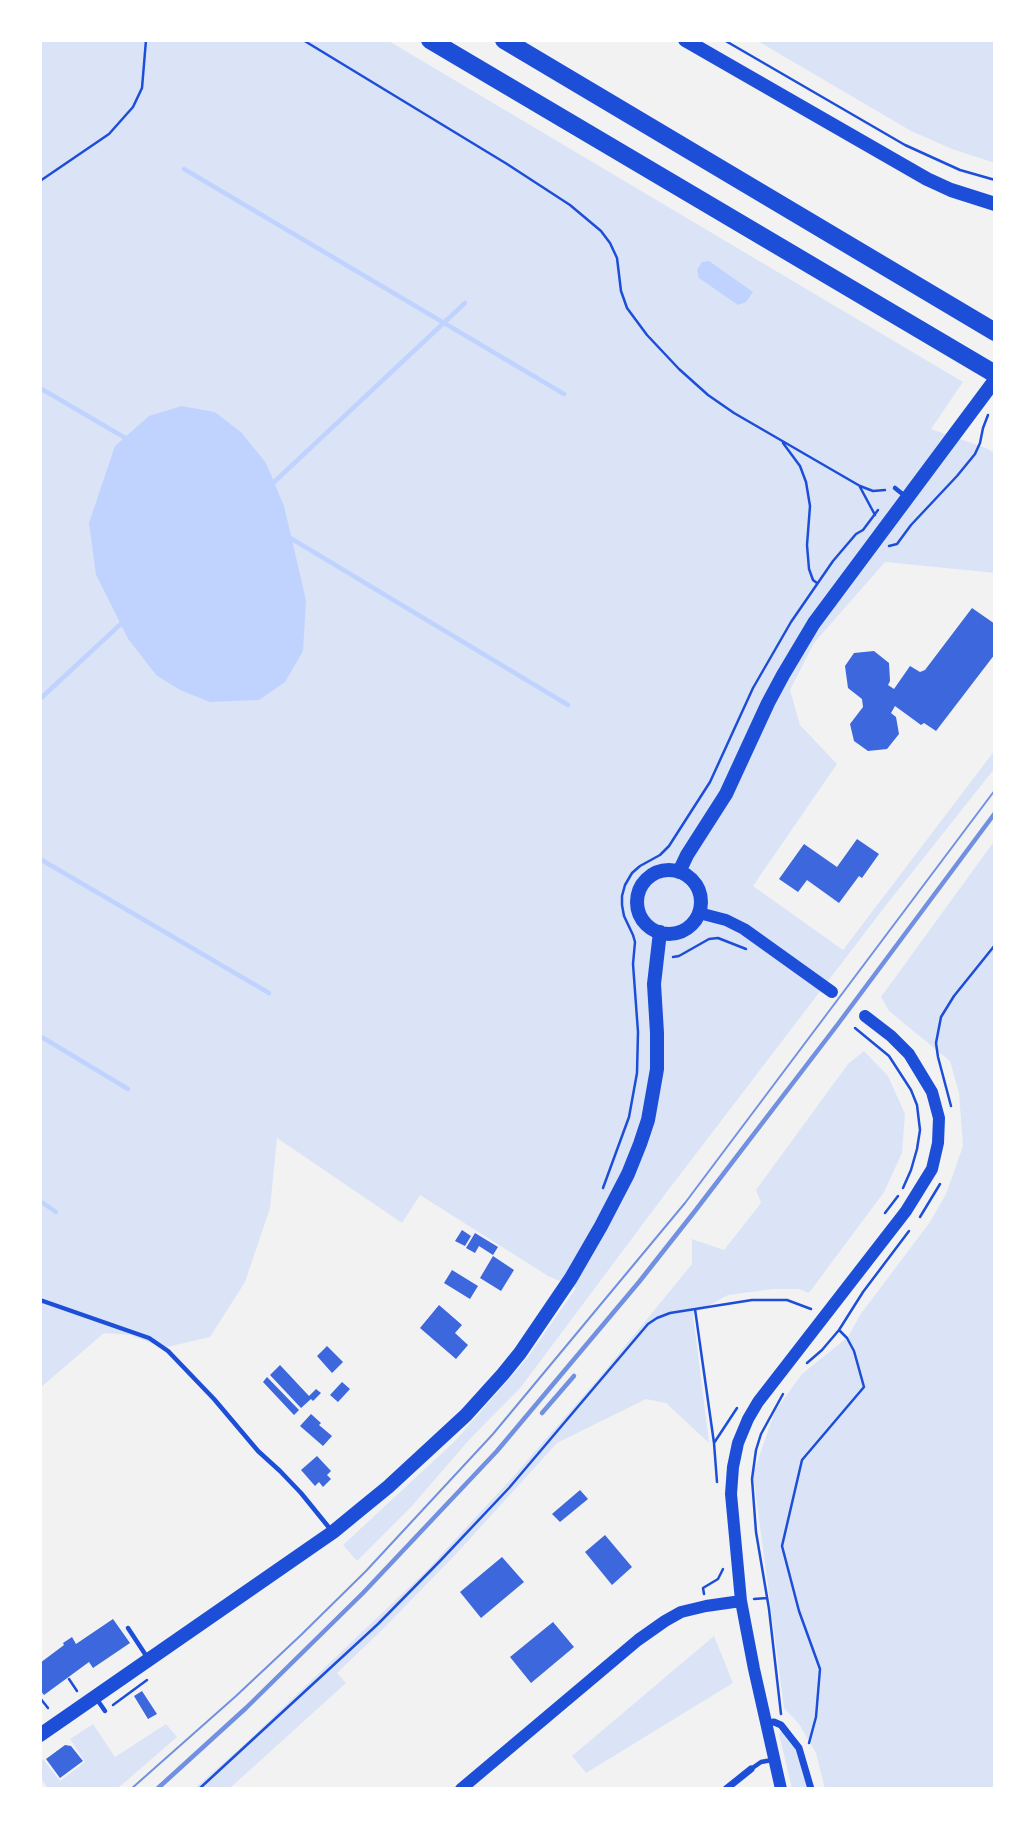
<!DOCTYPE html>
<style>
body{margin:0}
#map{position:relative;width:1035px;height:1829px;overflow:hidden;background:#f2f2f2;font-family:Ubuntu,sans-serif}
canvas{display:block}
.frame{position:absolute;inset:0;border:42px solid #fff;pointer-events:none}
</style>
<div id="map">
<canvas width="1035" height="1829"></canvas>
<div class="frame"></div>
</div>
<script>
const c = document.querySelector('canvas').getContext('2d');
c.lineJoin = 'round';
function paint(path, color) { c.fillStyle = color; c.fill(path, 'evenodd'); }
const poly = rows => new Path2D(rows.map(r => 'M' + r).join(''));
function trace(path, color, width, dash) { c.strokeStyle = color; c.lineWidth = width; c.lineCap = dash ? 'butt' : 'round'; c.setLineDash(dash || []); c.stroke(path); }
paint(poly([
 [40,40,387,40,963,382,931,429,986,448,995,453,995,573,885,562,814,643,790,690,800,725,837,764,753,886,843,950,995,750,995,768,883,909,663,1197,521,1387,469,1440,411,1507,357,1561,343,1545,455,1441,528,1357,576,1288,548,1276,420,1195,402,1223,277,1138,270,1208,245,1282,210,1337,163,1348,131,1335,104,1333,40,1388],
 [182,406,215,412,241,432,297,564,306,600,156,675,128,639,96,575],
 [756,40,995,40,995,163,952,149,911,131],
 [995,840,995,1789,825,1789,816,1753,799,1724,784,1708,753,1474,775,1411,802,1374,848,1337,860,1315,930,1222,946,1194,963,1146,959,1093,950,1061,889,1011,881,997],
 [864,1051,888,1076,905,1114,902,1153,884,1192,809,1293,799,1289,773,1289,728,1295,693,1314,709,1443,666,1403,646,1399,557,1443,457,1553,382,1630,337,1673,346,1683,229,1789,194,1789,250,1739,426,1571,512,1478,598,1379,692,1264,692,1239,724,1250,761,1203,756,1190,848,1064],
 [714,1636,733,1683,586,1773,572,1756],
 [93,1724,115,1757,166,1724,177,1737,117,1789,48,1789,40,1777,40,1761,43,1759,60,1781,85,1762,70,1739],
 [782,1730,796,1749,807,1789,792,1789,779,1734]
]), '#dbe4f7');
paint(poly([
 [709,261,753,292,746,302,738,305,699,278,697,270,702,262],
 [182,406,215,412,241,432,266,463,284,506,306,600,303,651,285,682,259,700,210,702,180,690,156,675,128,639,96,575,89,523,115,446,149,416]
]), '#bfd3fe');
trace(poly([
 [184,169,564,394],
 [40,388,127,439],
 [272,484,465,303],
 [287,536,568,705],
 [40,699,124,621],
 [40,859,269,993],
 [40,1036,128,1089],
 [40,1201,56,1212]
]), '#bfd3fe', 4.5);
paint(poly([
 [972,608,995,624,995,654,936,731,924,723,921,725,895,706,891,713,896,717,899,734,887,749,868,751,854,741,850,724,863,707,862,699,848,688,845,666,854,653,874,651,889,663,890,681,888,685,894,689,910,666,920,672,925,670],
 [857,839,879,854,862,878,859,876,839,903,807,880,798,892,779,879,804,844,837,867],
 [462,1230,471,1236,465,1246,455,1241],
 [475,1233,498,1247,493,1255,479,1246,475,1253,466,1248],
 [493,1256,514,1270,501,1291,480,1278],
 [452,1270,478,1286,470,1299,444,1283],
 [439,1305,462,1325,455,1333,468,1345,456,1359,420,1328],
 [327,1346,343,1362,332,1373,317,1356],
 [280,1365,309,1396,316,1389,321,1393,313,1401,311,1399,301,1408,270,1375],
 [267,1377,299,1410,294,1415,263,1382],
 [342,1382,350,1389,338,1402,330,1395],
 [311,1414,321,1423,319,1425,332,1436,323,1446,300,1426],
 [317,1456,331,1471,327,1475,331,1479,323,1487,319,1482,315,1486,301,1470],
 [580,1490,588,1499,560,1522,552,1514],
 [605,1535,632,1567,612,1585,585,1552],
 [502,1557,524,1582,481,1618,460,1592],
 [113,1619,130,1643,93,1668,89,1662,44,1695,40,1690,40,1663,64,1645,63,1643,72,1637,76,1644],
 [553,1622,574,1647,531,1683,510,1657],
 [142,1691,157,1714,148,1719,134,1696],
 [65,1745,71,1746,83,1761,60,1778,46,1759]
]), '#3d67dc');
trace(poly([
 [303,40,507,164,570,205,601,231,610,243,617,258,621,291,627,308,647,335,679,369,708,395,734,413,860,486,873,491,885,490],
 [724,40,905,145,960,170,995,180],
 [40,181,109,134,133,107,142,88,146,40],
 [783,443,800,466,806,482,810,506,807,545,809,569,813,580,817,583],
 [860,487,875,515],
 [889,546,897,544,911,525,957,476,975,454,980,443,983,428,988,415],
 [673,957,679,956,709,939,718,938,746,949],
 [855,1028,889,1056,911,1090,917,1105,920,1130,917,1149,911,1170,903,1188],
 [951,1106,938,1057,936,1043,941,1017,954,996,995,945],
 [603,1188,629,1117,637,1073,638,1032,633,964,635,942,633,935,624,916,622,905,622,896,625,885,632,873,640,866,660,855,669,846,710,782,753,688,791,622,833,561,856,534,863,530,878,510],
 [885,1213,898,1196],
 [920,1217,940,1184],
 [695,1309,714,1443],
 [807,1363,822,1350,839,1330,863,1292,909,1231],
 [717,1482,714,1443,737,1408],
 [704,1594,703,1588,718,1579,723,1569],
 [754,1599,767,1598],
 [69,1679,77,1691],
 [40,1698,48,1708],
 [113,1705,147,1680],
 [781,1714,769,1609,756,1532,752,1479,756,1450,761,1434,783,1394],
 [809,1743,816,1717,820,1669,799,1611,782,1546,802,1460,864,1387,854,1351,847,1338,839,1330],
 [199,1789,378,1624,440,1561,509,1488,648,1324,657,1318,670,1313,752,1300,787,1300,811,1309]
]), '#1d4ed8', 2.5);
trace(poly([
 [895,488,905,496],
 [40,1300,149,1338,168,1351,214,1399,258,1451,280,1471,301,1493,331,1530],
 [128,1628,147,1657],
 [96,1698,105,1711],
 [751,1769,761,1762,772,1760]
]), '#1d4ed8', 4.5);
trace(poly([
 [767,1723,774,1722,781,1725,799,1748,811,1789],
 [726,1789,751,1769]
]), '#1d4ed8', 7);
trace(poly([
 [699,913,726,920,744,929,832,992],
 [461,1789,638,1640,665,1621,681,1612,706,1606,741,1601],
 [781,1789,754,1669,741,1601,731,1494,733,1467,738,1443,748,1419,758,1402,906,1211,932,1169,938,1143,939,1118,932,1092,909,1054,891,1036,865,1016]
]), '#1d4ed8', 12);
trace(poly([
 [685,40,927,179,951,190,995,204],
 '637 902a32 32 0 1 1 64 0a32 32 0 1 1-64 0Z',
 [679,872,687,855,726,794,768,703,783,675,814,623,995,380],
 [40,1735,333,1532,361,1509,388,1487,466,1415,503,1374,520,1353,571,1278,601,1226,628,1174,640,1144,648,1120,657,1069,657,1033,654,984,660,932]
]), '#1d4ed8', 14);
trace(poly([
 [430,40,995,374],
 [504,40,995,332]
]), '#1d4ed8', 18);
trace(poly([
 [131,1789,236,1696,301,1635,366,1571,493,1434,685,1203,995,790]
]), '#7290e2', 2);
trace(poly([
 [542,1413,574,1376],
 [157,1789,246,1708,363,1593,497,1451,639,1282,695,1211,838,1024,995,813]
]), '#7290e2', 4.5);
</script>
